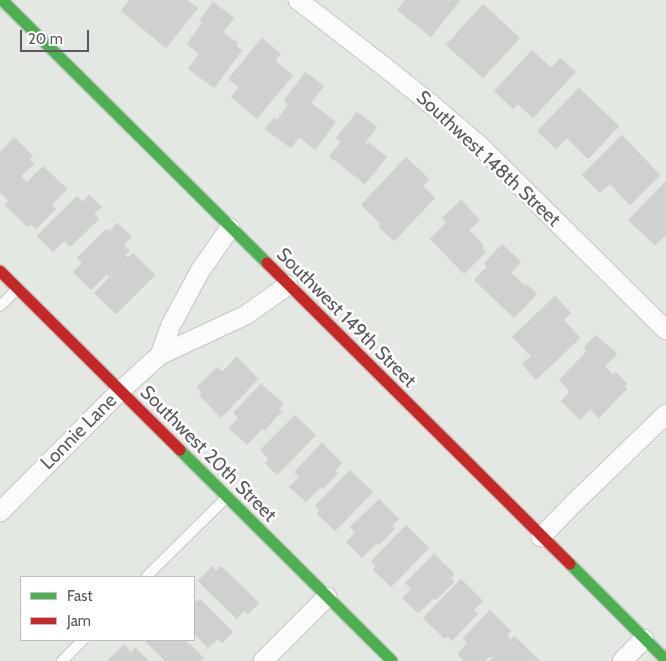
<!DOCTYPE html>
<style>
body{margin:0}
#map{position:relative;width:666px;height:661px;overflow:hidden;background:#e4e8e2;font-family:Cabin,sans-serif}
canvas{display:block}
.legend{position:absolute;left:20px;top:576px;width:175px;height:65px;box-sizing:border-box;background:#fff;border:1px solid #bebcbf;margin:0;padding:6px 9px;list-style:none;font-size:15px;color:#5c585f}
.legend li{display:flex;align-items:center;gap:10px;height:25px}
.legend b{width:25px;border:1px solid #bebcbf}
.scale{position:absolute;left:20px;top:30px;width:69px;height:22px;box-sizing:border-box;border:2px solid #5c585f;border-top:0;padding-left:6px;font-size:15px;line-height:18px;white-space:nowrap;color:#5c585f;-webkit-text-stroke:4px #fff;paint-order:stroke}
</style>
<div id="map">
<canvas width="666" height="661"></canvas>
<ul class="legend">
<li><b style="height:6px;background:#4caf50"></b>Fast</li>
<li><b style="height:6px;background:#c62828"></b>Jam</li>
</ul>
<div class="scale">20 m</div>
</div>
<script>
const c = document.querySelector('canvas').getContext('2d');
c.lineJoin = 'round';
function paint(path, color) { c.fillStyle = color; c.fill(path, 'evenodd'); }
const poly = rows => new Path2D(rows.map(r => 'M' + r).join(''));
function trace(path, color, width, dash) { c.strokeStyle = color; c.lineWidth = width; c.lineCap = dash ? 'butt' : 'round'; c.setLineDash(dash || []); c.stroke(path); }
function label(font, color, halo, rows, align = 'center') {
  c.font = font + ' Cabin,sans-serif'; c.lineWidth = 5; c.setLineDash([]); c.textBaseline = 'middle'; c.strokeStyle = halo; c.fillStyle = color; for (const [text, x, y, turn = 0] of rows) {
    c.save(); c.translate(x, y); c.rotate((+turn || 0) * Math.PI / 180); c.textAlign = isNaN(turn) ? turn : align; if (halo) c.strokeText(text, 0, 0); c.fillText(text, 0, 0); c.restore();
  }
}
const building = poly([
 [129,0,187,0,198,8,166,48,121,11,129,0],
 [405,0,460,0,431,37,397,10,405,0],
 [213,2,234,18,223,32,238,43,236,46,242,50,214,88,188,69,199,54,187,44,202,23,199,21,213,2],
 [483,4,520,38,483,78,446,45,483,4],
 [262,38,281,54,275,61,293,75,257,119,231,97,239,87,228,79,262,38],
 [532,50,551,68,560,58,576,72,533,118,518,104,513,109,494,91,532,50],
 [305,72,324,86,311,103,336,122,315,150,299,137,291,148,265,129,274,118,277,120,288,105,284,101,305,72],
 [579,88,619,126,588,159,567,138,556,149,537,131,579,88],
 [357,112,377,127,365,143,368,144,369,143,387,157,365,184,329,156,341,142,336,138,357,112],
 [622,135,660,175,630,205,610,184,600,193,582,175,622,135],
 [14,137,33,156,30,159,34,164,21,176,27,183,9,201,1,193,0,195,0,152,14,137],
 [406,157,429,179,423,186,435,198,394,241,379,227,381,224,361,205,406,157],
 [43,166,67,189,52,205,56,209,36,229,30,224,28,227,5,205,43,166],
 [666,181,666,235,655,245,628,220,666,181],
 [89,195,102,207,94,214,99,219,70,247,64,241,53,252,37,236,77,196,82,202,89,195],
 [461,200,480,220,469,230,484,246,482,248,486,252,464,274,430,239,446,223,442,218,461,200],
 [117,223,132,237,124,245,130,251,125,255,128,258,109,277,107,274,91,290,73,272,82,263,77,258,106,229,109,231,117,223],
 [502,244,521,262,511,273,525,286,526,284,537,294,514,318,474,280,487,267,484,263,502,244],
 [133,253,155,275,116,314,94,293,133,253],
 [555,296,571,313,564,320,580,338,536,380,522,364,531,356,512,337,555,296],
 [596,335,617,354,605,366,613,375,616,372,627,384,624,386,627,389,599,418,590,409,580,420,561,401,570,392,559,380,587,351,584,347,596,335],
 [237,357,258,379,221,418,199,395,202,392,197,387,217,367,222,372,237,357],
 [261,384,284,404,279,409,282,411,264,431,262,429,247,445,229,428,238,418,233,413,261,384],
 [295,415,316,435,277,475,265,463,269,459,260,450,295,415],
 [322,443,342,463,335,471,338,473,323,489,321,487,306,502,289,487,299,477,294,472,322,443],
 [350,470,373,492,335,531,317,514,320,511,315,506,350,470],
 [379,499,399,519,392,526,395,529,379,545,377,543,362,558,346,542,355,533,350,527,379,499],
 [406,525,429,548,391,587,373,570,376,566,371,561,406,525],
 [434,554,455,574,451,578,454,582,436,600,434,598,418,613,402,598,411,589,405,583,434,554],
 [212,566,216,571,221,566,259,603,248,614,244,611,237,619,198,581,212,566],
 [461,579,483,601,474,610,478,614,452,641,448,636,445,639,423,618,461,579],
 [194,599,197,602,200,599,233,632,222,643,218,639,208,648,194,633,194,599],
 [490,610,511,631,507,635,511,639,493,658,490,656,485,661,464,661,457,654,467,643,463,638,490,610],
 [514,636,540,661,490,661,514,636],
 [144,640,185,640,204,658,201,661,165,661,144,640],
 [124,645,131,652,135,648,149,661,109,661,108,660,124,645]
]);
paint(building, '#ced1cd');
trace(building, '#d4d7d2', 1);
const lane = poly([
 [0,306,17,289],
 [146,577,227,497],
 [62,661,83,640]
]);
const street = poly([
 [298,0,386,68,432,105,479,145,666,330],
 [230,228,200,271,171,325,160,355,246,315,288,285],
 [0,512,120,391,160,355],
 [541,537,573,504,666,414],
 [263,661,327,597],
 [622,661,644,639]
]);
const fast = poly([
 [2,0,267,263],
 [180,450,392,661],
 [570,564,666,660]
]);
const jam = poly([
 [267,263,570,564],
 [0,271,180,450]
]);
trace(lane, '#c5c6c5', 12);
trace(street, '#c5c6c5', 21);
trace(fast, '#c3c5c3', 14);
trace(jam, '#c3c5c3', 14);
trace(lane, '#fbfcfb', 10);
trace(street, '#fbfcfb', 19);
trace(fast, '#4caf50', 11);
trace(jam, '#c62828', 11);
label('19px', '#5c585f', '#fff', [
 ["Southwest 148th Street",488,159,43],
 ["Southwest 149th Street",346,318,45],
 ["Lonnie Lane",79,432,-45],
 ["Southwest 20th Street",208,454,45]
]);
</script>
